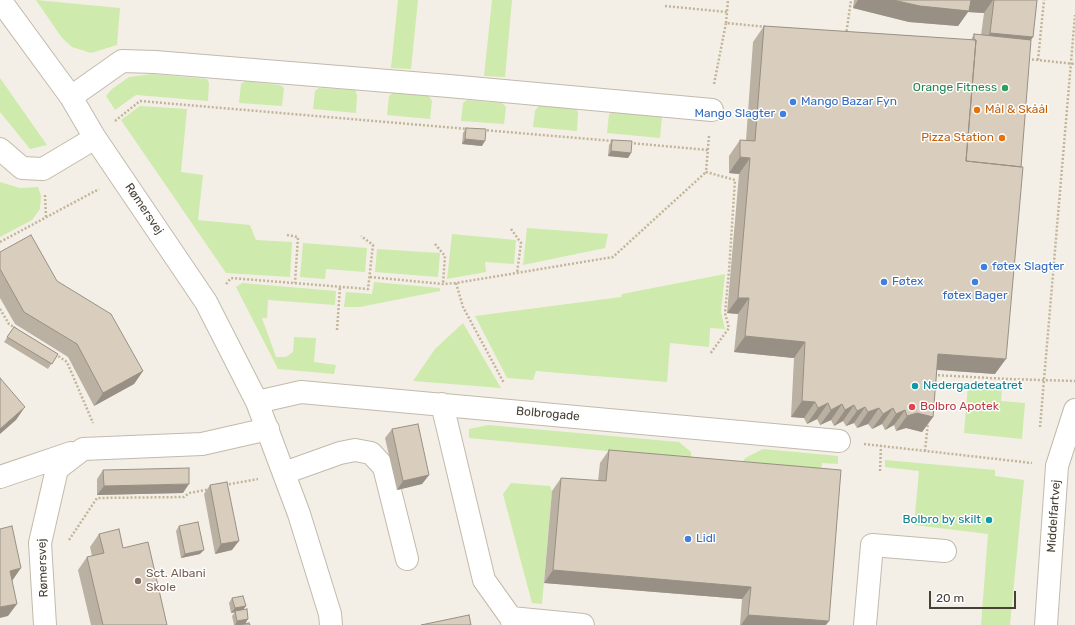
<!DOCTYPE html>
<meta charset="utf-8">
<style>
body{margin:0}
#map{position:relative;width:1075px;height:625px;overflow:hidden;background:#f4efe6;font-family:Rubik,sans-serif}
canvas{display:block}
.scale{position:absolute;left:929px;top:591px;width:87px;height:18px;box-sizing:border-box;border:2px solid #474035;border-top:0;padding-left:5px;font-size:12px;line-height:14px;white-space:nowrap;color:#474035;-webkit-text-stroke:3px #fff;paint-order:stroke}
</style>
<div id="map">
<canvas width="1075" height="625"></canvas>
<div class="scale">20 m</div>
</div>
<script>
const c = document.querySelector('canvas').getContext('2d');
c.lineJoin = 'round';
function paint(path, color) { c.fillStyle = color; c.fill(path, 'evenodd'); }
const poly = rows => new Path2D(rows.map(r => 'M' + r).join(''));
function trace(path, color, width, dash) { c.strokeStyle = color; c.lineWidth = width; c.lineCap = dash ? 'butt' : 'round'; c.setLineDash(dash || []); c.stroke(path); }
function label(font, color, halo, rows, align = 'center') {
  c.font = font + ' Rubik,sans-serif'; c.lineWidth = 3; c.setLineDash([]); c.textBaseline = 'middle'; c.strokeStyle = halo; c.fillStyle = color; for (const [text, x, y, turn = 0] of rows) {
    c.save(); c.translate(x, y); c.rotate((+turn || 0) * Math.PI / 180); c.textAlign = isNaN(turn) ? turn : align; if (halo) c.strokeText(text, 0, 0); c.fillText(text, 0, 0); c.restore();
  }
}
paint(poly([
 [36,0,120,8,117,45,91,53,72,47,62,38],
 [398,0,418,0,411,69,391,68],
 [492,0,512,0,505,77,484,76],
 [152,74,207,79,209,83,208,101,136,95,115,110,106,96,112,89,129,77],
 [0,78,47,145,30,149,0,112],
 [245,81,280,85,284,88,282,106,239,103,241,84],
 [319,88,355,90,357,95,356,113,313,109,315,91],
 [393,93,429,96,432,101,430,119,387,115,389,96],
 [467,100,502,103,506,107,504,124,461,121,463,103],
 [539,105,575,108,578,112,577,131,533,127,535,111],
 [140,106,187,109,181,172,203,175,198,220,250,225,256,240,292,242,290,277,226,273,121,120],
 [615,111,662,116,660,138,607,133,609,114],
 [0,182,20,188,38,187,41,196,40,209,32,220,0,237],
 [527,228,608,234,605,248,523,265],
 [452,234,516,240,514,264,485,262,486,272,447,279],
 [303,243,367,248,365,272,326,269,325,279,300,277],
 [377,249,440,253,438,277,375,272],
 [725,274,721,312,725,329,710,328,709,347,670,343,667,382,536,371,533,380,507,378,475,316,621,297,622,294],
 [374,282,440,288,440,291,360,307,344,307,346,292,372,294],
 [242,283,336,291,335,305,268,300,267,318,262,318,276,357,286,357,293,352,294,337,316,338,314,362,336,365,334,374,278,369,236,287],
 [463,323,501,388,413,381,435,349],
 [968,385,1002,388,1001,401,1025,403,1022,439,964,433],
 [488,425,679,442,691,452,693,471,681,458,469,438,469,429],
 [763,449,838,456,838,464,822,463,820,481,736,474,745,458],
 [885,460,995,470,995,476,1024,480,1010,625,981,625,988,534,914,525,919,471,885,467],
 [511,483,550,486,552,491,542,604,532,603,503,494]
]), '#ceeaac');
const minor = poly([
 [0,0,71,97,95,138,206,302,257,402,299,514,330,614,331,625],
 [71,97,122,61,155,62,449,86,712,110],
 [0,149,22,168,43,169,95,138],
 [257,402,301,392,839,441],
 [442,404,484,580,511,618,513,625],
 [284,473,340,453,355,450,371,453,384,467,407,559],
 [0,477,71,453],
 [511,618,583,625],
 [45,625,40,543,57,469,83,449,202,444,268,429],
 [865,625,872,545,945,551],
 [1046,625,1057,466,1075,410]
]);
trace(minor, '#c2baab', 24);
trace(poly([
 [665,6,727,12],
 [726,23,728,0],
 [846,35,851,0],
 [1028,59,1075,64],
 [1038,60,1044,0],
 [714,84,726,23,767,27],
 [115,121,140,101,468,129],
 [483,130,613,141],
 [709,136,706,172,735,180,729,271,725,313,729,328,710,354],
 [630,143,708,150],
 [45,195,46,217],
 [511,229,521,243,517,273],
 [287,235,298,237,295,283],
 [0,242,99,189],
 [435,244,445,256,443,284],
 [370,277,443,284,456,283,613,257,706,172],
 [456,283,463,307,504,383],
 [226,284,231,278,368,289,373,245,361,236],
 [0,309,9,324,15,328],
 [337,330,340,287],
 [55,354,67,362,93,423],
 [934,375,1008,379,1075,381],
 [1040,427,1075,15],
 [864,444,1032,463],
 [925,451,928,422],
 [880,471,881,446],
 [225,485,258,479],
 [69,540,97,498,184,497,189,493,211,489]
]), '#c2b498', 2.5, [2, 2]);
trace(minor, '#fff', 22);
paint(poly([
 [854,0,1037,0,1033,37,1031,40,995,374,937,370,933,417,922,432,906,428,896,431,894,425,885,430,882,424,872,429,868,424,857,428,854,423,846,426,843,421,834,426,831,420,820,425,817,419,807,424,804,418,791,417,794,358,734,352,738,314,727,313,739,174,729,173,729,156,740,140,746,140,753,42,764,26,971,40,974,34,981,35,984,13,968,12,958,26,909,22,853,8],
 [466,128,482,146,462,144,463,133],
 [612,140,631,153,628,158,608,156,609,145],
 [0,252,57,281,143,371,134,384,94,406,68,357,15,324,0,298],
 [14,327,58,354,48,369,4,342],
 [392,429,429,475,422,484,397,490,385,438],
 [609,450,826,625,740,625,742,599,544,583,552,491,561,478,598,481,600,463],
 [103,470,183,493,97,495,97,479],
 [210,485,232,550,215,554,204,494],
 [179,526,200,554,181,558,176,531],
 [99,534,123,548,167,625,91,625,78,570,87,557,92,556,90,547],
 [232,598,246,606,243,610,248,619,245,623,250,625,234,625,232,616,235,612,231,613,229,603]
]), '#bbb1a3');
paint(poly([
 [858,0,993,0,984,13,968,12,958,26,909,22,853,8],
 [990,33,1033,37,1022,53,979,49],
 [465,139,485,141,482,146,462,144],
 [611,151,631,153,628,158,608,156],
 [740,157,750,158,739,174,729,173],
 [738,298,749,298,738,314,727,313],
 [745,336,805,342,794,358,734,352],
 [938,354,1006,359,995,374,927,369],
 [143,371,134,384,94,406,103,393],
 [802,401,815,402,804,418,791,417],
 [828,403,817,419,807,424,818,408],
 [842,404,831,420,820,425,831,410],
 [854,405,843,421,834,426,845,410],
 [25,407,16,420,0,434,0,429],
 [865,407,854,423,846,426,857,411],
 [879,408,868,424,857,428,868,412],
 [893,408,882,424,872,429,883,414],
 [905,410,894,425,885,430,896,414],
 [917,413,933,417,922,432,906,428,896,431,907,416],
 [429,475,422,484,397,490,403,481],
 [189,484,183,493,97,495,104,486],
 [239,541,232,550,215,554,221,544],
 [204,550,200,554,181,558,185,554],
 [21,568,12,581,10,571],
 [553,570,751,587,742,599,544,583],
 [17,604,8,616,0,618,0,607],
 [246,606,242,611,231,613,235,608],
 [748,615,829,621,826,625,741,625],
 [248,619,245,624,235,625,237,621]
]), '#989084');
const building = poly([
 [893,0,971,0,969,11,920,6,893,0],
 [994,0,1037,0,1033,37,990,33,994,0],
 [764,26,976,40,966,161,1023,167,1006,359,938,354,933,417,917,413,907,416,905,410,896,414,893,408,883,414,879,408,868,412,865,407,857,411,854,405,845,410,842,404,831,410,828,403,818,408,815,402,802,401,805,342,745,336,749,298,738,298,750,158,740,157,740,140,755,141,764,26],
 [974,34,1031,40,1021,167,966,161,976,40,974,40,974,34],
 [466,128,486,129,485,141,465,139,466,128],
 [612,140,632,141,631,153,611,151,612,140],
 [31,235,57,281,111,314,143,371,103,393,77,344,24,312,0,269,0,252,31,235],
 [14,327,58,354,52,364,7,337,14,327],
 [0,378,25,407,0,429,0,378],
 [418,424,429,475,403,481,392,429,418,424],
 [609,450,841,470,829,621,748,615,751,587,553,570,561,478,606,481,609,450],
 [189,468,189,484,104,486,103,470,189,468],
 [227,482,239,541,221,544,210,485,227,482],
 [198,522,204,550,185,554,179,526,198,522],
 [12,526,21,568,10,571,17,604,0,607,0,529,12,526],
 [119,529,123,548,148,542,167,625,103,625,87,557,104,553,99,534,119,529],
 [243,596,246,606,235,608,232,598,243,596],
 [247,609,248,619,237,621,235,611,247,609],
 [469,615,471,625,421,625,469,615],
 [249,623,250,625,238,625,249,623]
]);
paint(building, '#d9cebd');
trace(building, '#989084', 1);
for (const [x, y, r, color] of [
 [1005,88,4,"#2e9e5b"],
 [793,102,4,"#3f7fe0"],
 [977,110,4,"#e8710a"],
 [783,114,4,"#3f7fe0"],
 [1002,138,4,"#e8710a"],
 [984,267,4,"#3f7fe0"],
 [884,282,4,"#3f7fe0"],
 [975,282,4,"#3f7fe0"],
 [915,386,4,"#0f9aa8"],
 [912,407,4,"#e0444e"],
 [989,520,4,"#0f9aa8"],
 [688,539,4,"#3f7fe0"],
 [138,581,4,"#8d6e63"]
]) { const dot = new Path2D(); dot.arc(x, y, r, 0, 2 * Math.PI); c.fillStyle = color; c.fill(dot); trace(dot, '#fff', 1.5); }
label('12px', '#27864d', '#fff', [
 ["Orange Fitness",997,88]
], 'right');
label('12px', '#366cbe', '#fff', [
 ["Mango Bazar Fyn",801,102],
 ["Mango Slagter",775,114,"right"],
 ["føtex Slagter",992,267],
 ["Føtex",892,282],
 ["føtex Bager",975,296,"center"],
 ["Lidl",696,539]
], 'left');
label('12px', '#c56008', '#fff', [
 ["Mål & Skåål",985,110],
 ["Pizza Station",994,138,"right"]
], 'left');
label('12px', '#474035', '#fff', [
 ["Rømersvej",144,209,56],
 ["Bolbrogade",548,414,5],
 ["Middelfartvej",1054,516,-86],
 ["Rømersvej",43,568,-92]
]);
label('12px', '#0d838f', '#fff', [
 ["Nedergadeteatret",923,386],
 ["Bolbro by skilt",981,520,"right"]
], 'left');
label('12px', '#be3a42', '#fff', [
 ["Bolbro Apotek",920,407]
], 'left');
label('12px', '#785e54', '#fff', [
 ["Sct. Albani",146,574],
 ["Skole",146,588]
], 'left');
</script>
